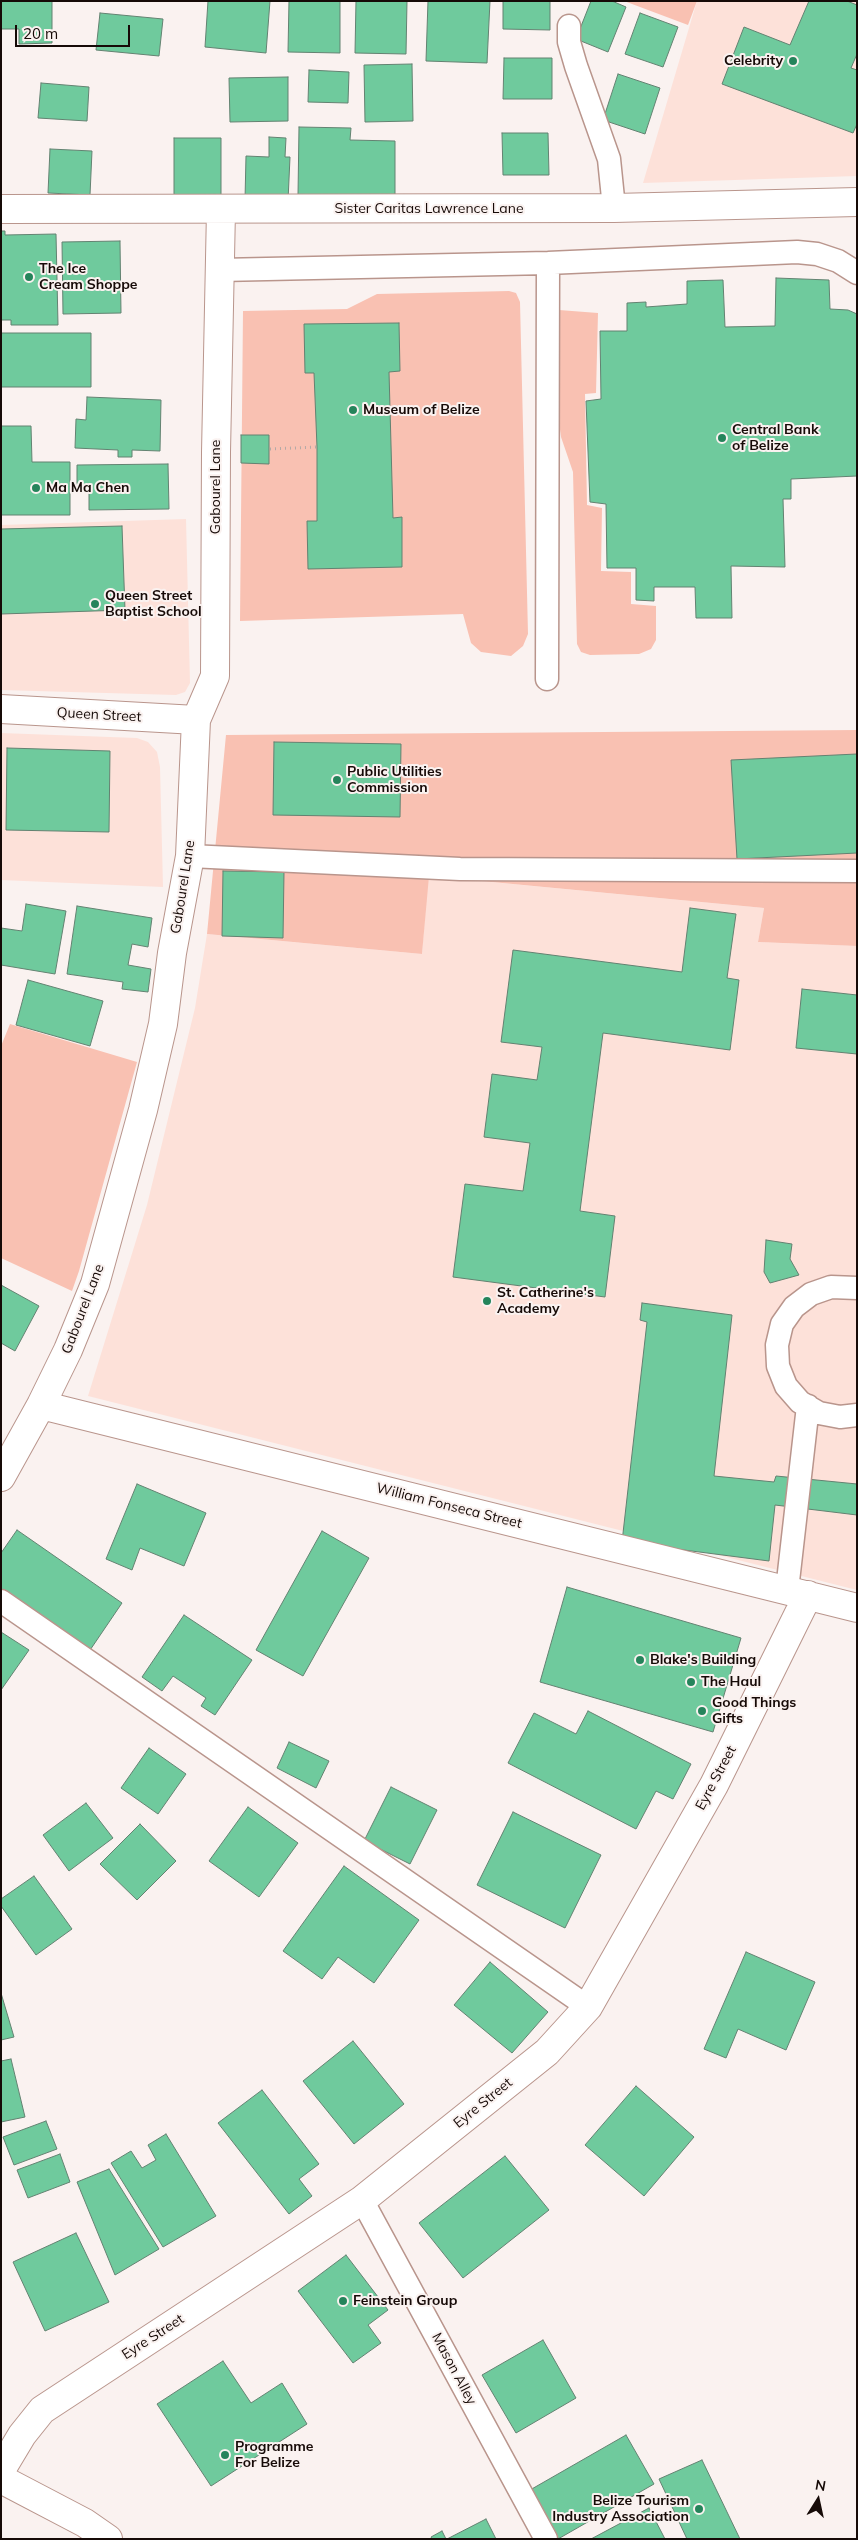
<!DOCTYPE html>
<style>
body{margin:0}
#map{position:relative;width:858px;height:2540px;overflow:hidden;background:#faf2f0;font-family:Mulish,sans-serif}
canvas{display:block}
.frame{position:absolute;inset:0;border:2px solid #160a07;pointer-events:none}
.north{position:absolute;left:793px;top:2475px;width:50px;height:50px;-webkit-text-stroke:4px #faf2f0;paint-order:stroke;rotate:10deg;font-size:14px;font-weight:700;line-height:20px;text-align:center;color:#160a07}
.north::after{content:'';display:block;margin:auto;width:18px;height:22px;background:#160a07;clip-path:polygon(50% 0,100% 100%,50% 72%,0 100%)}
.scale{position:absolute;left:15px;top:25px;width:115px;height:22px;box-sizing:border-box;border:2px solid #160a07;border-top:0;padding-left:6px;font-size:15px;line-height:18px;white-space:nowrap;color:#160a07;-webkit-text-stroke:4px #faf2f0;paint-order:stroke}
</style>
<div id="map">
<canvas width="858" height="2540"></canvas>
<div class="frame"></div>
<div class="north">N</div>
<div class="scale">20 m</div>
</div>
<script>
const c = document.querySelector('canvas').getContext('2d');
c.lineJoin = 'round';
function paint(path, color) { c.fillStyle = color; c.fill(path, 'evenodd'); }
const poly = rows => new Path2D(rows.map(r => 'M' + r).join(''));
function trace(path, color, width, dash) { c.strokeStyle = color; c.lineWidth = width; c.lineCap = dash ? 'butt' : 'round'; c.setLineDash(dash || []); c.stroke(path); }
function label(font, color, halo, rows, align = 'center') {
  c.font = font + ' Mulish,sans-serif'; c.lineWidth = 4; c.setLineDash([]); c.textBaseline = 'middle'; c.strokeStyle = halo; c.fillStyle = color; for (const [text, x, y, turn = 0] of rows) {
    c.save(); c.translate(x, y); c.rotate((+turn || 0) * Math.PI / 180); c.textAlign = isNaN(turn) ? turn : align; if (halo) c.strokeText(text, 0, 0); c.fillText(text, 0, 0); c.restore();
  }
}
paint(poly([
 [697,1,857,1,857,176,643,183],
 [186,519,190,683,185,692,176,695,1,690,1,525],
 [1,733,137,738,148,742,157,752,160,767,163,887,1,880],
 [428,876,764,908,758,942,857,946,857,1590,88,1396,147,1205,195,1008,207,934,422,954]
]), '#fde1d9');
paint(poly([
 [624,1,697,1,688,25],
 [509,291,516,293,520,302,528,634,523,646,511,656,481,652,471,643,463,614,240,621,243,311,347,309,377,294],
 [559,310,598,313,596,393,585,394,587,505,602,508,601,571,631,572,631,604,656,606,656,640,651,649,639,654,590,655,581,652,577,644,573,472,561,437,559,422],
 [857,730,857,946,758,942,764,908,429,876,422,954,207,934,226,735],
 [10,1024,137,1062,79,1271,72,1291,1,1258,1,1046]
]), '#f9c1b2');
const building = poly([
 [1,1,52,1,52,43,19,44,19,29,1,29,1,1],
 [208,1,270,1,266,53,205,47,208,1],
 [289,1,340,1,340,53,288,52,289,1],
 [356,1,407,1,406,54,355,53,356,1],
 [428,1,490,1,487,63,426,61,428,1],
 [503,1,550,1,550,30,503,29,503,1],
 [591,1,612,1,626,7,608,52,576,39,591,1],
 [809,1,847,1,857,5,857,54,851,68,857,70,857,124,853,133,722,84,744,27,790,45,809,1],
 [100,13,163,19,159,56,96,50,100,13],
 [640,13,678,27,663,67,625,54,640,13],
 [504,58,552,58,552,99,503,99,504,58],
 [412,64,413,121,365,122,364,65,412,64],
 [309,70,349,72,348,103,308,102,309,70],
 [618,74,660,88,645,134,603,120,618,74],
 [288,77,288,121,230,122,229,78,288,77],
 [41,83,89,87,87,121,38,118,41,83],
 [299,127,351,128,350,140,395,141,395,196,298,195,299,127],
 [502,133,548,133,549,175,503,175,502,133],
 [269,137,286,138,285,157,290,157,288,201,245,200,246,156,269,157,269,137],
 [174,138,221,138,221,202,174,202,174,138],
 [50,149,92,151,90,195,48,193,50,149],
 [1,231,5,231,5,235,56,234,58,325,11,325,11,320,1,320,1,231],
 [120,241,121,313,63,314,62,242,120,241],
 [776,278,829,280,830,309,848,310,857,314,857,476,791,479,791,499,783,499,785,567,731,566,732,618,696,618,695,587,654,587,654,601,636,600,636,568,607,568,606,504,590,502,586,401,601,399,600,331,627,331,627,303,646,302,646,307,687,304,687,281,723,280,725,327,775,326,776,278],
 [399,323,400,371,389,372,393,518,402,517,402,567,308,569,307,521,317,521,317,447,314,373,305,373,304,324,399,323],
 [1,333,91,333,91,387,1,387,1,333],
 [87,397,161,400,160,451,132,450,132,457,118,457,118,450,75,448,76,419,86,420,87,397],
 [1,426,31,426,32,462,70,462,70,515,1,515,1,426],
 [241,435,269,435,269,464,241,463,241,435],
 [168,464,169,509,89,510,89,489,77,489,77,465,168,464],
 [122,526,125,610,1,614,1,529,122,526],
 [274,742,401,744,400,817,273,815,274,742],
 [7,748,110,751,109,832,6,830,7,748],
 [857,754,857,853,737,859,731,760,857,754],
 [223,871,284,872,283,938,222,936,223,871],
 [26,904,66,911,55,974,1,965,1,928,22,931,26,904],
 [77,906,152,918,148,947,132,944,128,965,151,969,148,992,122,989,123,982,67,974,77,906],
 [690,908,736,914,727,978,739,980,730,1050,603,1033,580,1211,615,1216,605,1297,453,1277,465,1184,523,1191,530,1143,484,1137,492,1074,537,1080,542,1047,501,1042,513,950,682,972,690,908],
 [28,980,103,1001,90,1046,16,1025,28,980],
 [802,989,857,995,857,1054,796,1048,802,989],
 [766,1240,792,1244,790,1259,799,1275,770,1283,764,1272,766,1240],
 [1,1285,39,1306,15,1351,1,1343,1,1285],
 [642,1303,732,1315,714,1476,774,1482,776,1476,857,1484,857,1515,775,1505,769,1561,622,1542,647,1322,640,1320,642,1303],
 [137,1484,206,1513,184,1566,140,1548,132,1570,106,1559,137,1484],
 [17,1530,122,1603,86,1656,1,1597,1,1553,17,1530],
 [322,1531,369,1558,303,1676,256,1650,322,1531],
 [567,1587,741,1638,713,1732,540,1682,567,1587],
 [184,1615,252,1660,215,1715,201,1706,206,1698,173,1676,162,1691,142,1677,184,1615],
 [1,1632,29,1650,1,1690,1,1632],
 [588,1711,691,1764,673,1799,656,1791,636,1829,508,1763,534,1713,576,1734,588,1711],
 [289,1742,329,1761,316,1788,277,1768,289,1742],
 [149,1748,186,1774,158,1814,121,1788,149,1748],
 [391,1787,437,1810,410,1864,364,1841,391,1787],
 [86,1803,113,1838,69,1871,43,1835,86,1803],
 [248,1807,298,1843,259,1897,209,1861,248,1807],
 [513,1812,601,1855,565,1928,477,1885,513,1812],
 [140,1824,176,1861,137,1900,100,1864,140,1824],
 [344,1866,419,1920,374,1983,338,1957,322,1979,283,1951,344,1866],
 [34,1876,72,1929,36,1955,1,1906,1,1899,34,1876],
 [746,1952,815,1982,786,2050,738,2029,726,2058,704,2049,746,1952],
 [490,1962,548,2012,512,2053,454,2005,490,1962],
 [1,1993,14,2037,1,2040,1,1993],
 [353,2041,404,2104,354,2144,303,2081,353,2041],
 [11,2059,25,2117,1,2122,1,2061,11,2059],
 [636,2086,694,2137,644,2196,585,2145,636,2086],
 [262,2090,319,2164,299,2179,312,2196,289,2214,218,2123,262,2090],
 [46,2121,57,2149,14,2165,3,2137,46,2121],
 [166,2134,216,2216,163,2247,111,2163,131,2151,142,2168,156,2160,148,2145,166,2134],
 [60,2154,70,2182,28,2198,17,2170,60,2154],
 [505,2156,549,2210,463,2278,419,2223,505,2156],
 [109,2169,159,2249,115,2275,77,2182,109,2169],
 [76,2233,109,2302,45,2331,13,2262,76,2233],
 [346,2255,388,2310,368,2325,381,2343,353,2363,298,2291,346,2255],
 [543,2340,576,2398,516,2433,482,2375,543,2340],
 [223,2361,251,2403,282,2383,307,2424,211,2486,157,2404,223,2361],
 [626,2435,654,2484,558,2539,530,2490,626,2435],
 [702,2460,740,2539,687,2539,659,2479,702,2460],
 [649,2508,665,2539,591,2539,649,2508],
 [486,2519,496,2539,447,2539,486,2519],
 [442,2531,446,2539,432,2539,431,2537,442,2531]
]);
paint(building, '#6fca9d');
trace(building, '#638271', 1);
const service = poly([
 [569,26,569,42,576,66,609,159,614,208],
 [220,270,548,263,797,252,817,254,838,261,857,273],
 [547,679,548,263],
 [190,856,460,869,857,871],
 [857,1288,831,1287,811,1294,794,1307,782,1324,777,1345,778,1366,786,1386,800,1402,819,1413,840,1417,857,1415],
 [787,1590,808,1406],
 [1,1601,588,2007],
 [362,2200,546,2539]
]);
const minor = poly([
 [1,209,614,208,857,202],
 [1,709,196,720],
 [41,1405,857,1608],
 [1,1477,41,1405,68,1350,95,1284,143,1110,163,1024,172,953,190,856,196,720,215,676,216,452,221,210],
 [1,2470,22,2435,42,2410,362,2200,547,2052,588,2007,714,1785,808,1595]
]);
const secondary = poly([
 [1,2479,85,2523,108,2539]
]);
trace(service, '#b9958c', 25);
trace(minor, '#b9958c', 30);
trace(secondary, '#b9958c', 30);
trace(poly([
 [270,449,317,447]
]), '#b2a9a6', 3, [1, 4]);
trace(service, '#fff', 22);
trace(minor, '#fff', 28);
trace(secondary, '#fff', 28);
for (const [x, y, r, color] of [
 [793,61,5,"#25845b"],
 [29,277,5,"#25845b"],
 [353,410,5,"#25845b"],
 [722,438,5,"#25845b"],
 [36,488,5,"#25845b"],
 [95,604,5,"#25845b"],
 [337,780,5,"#25845b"],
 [487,1301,5,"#25845b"],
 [640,1660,5,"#25845b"],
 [691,1682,5,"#25845b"],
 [702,1711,5,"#25845b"],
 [343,2301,5,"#25845b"],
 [225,2455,5,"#25845b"],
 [699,2509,5,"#25845b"]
]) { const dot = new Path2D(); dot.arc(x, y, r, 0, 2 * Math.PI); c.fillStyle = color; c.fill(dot); trace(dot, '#faf2f0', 2); }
label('bold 14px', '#160a07', '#faf2f0', [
 ["Celebrity",783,61,"right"],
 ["The Ice",39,269],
 ["Cream Shoppe",39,285],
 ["Museum of Belize",363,410],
 ["Central Bank",732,430],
 ["of Belize",732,446],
 ["Ma Ma Chen",46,488],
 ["Queen Street",105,596],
 ["Baptist School",105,612],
 ["Public Utilities",347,772],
 ["Commission",347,788],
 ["St. Catherine's",497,1293],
 ["Academy",497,1309],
 ["Blake's Building",650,1660],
 ["The Haul",701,1682],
 ["Good Things",712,1703],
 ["Gifts",712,1719],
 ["Feinstein Group",353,2301],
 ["Programme",235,2447],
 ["For Belize",235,2463],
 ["Belize Tourism",689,2501,"right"],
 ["Industry Association",689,2517,"right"]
], 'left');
label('14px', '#160a07', '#faf2f0', [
 ["Sister Caritas Lawrence Lane",429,209],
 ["Gabourel Lane",216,487,-90],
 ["Queen Street",99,715,3],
 ["Gabourel Lane",183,887,-81],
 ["Gabourel Lane",83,1309,-69],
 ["William Fonseca Street",449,1506,14],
 ["Eyre Street",716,1778,-62],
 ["Eyre Street",483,2103,-39],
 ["Eyre Street",153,2337,-33],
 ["Mason Alley",454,2369,62]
]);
</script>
